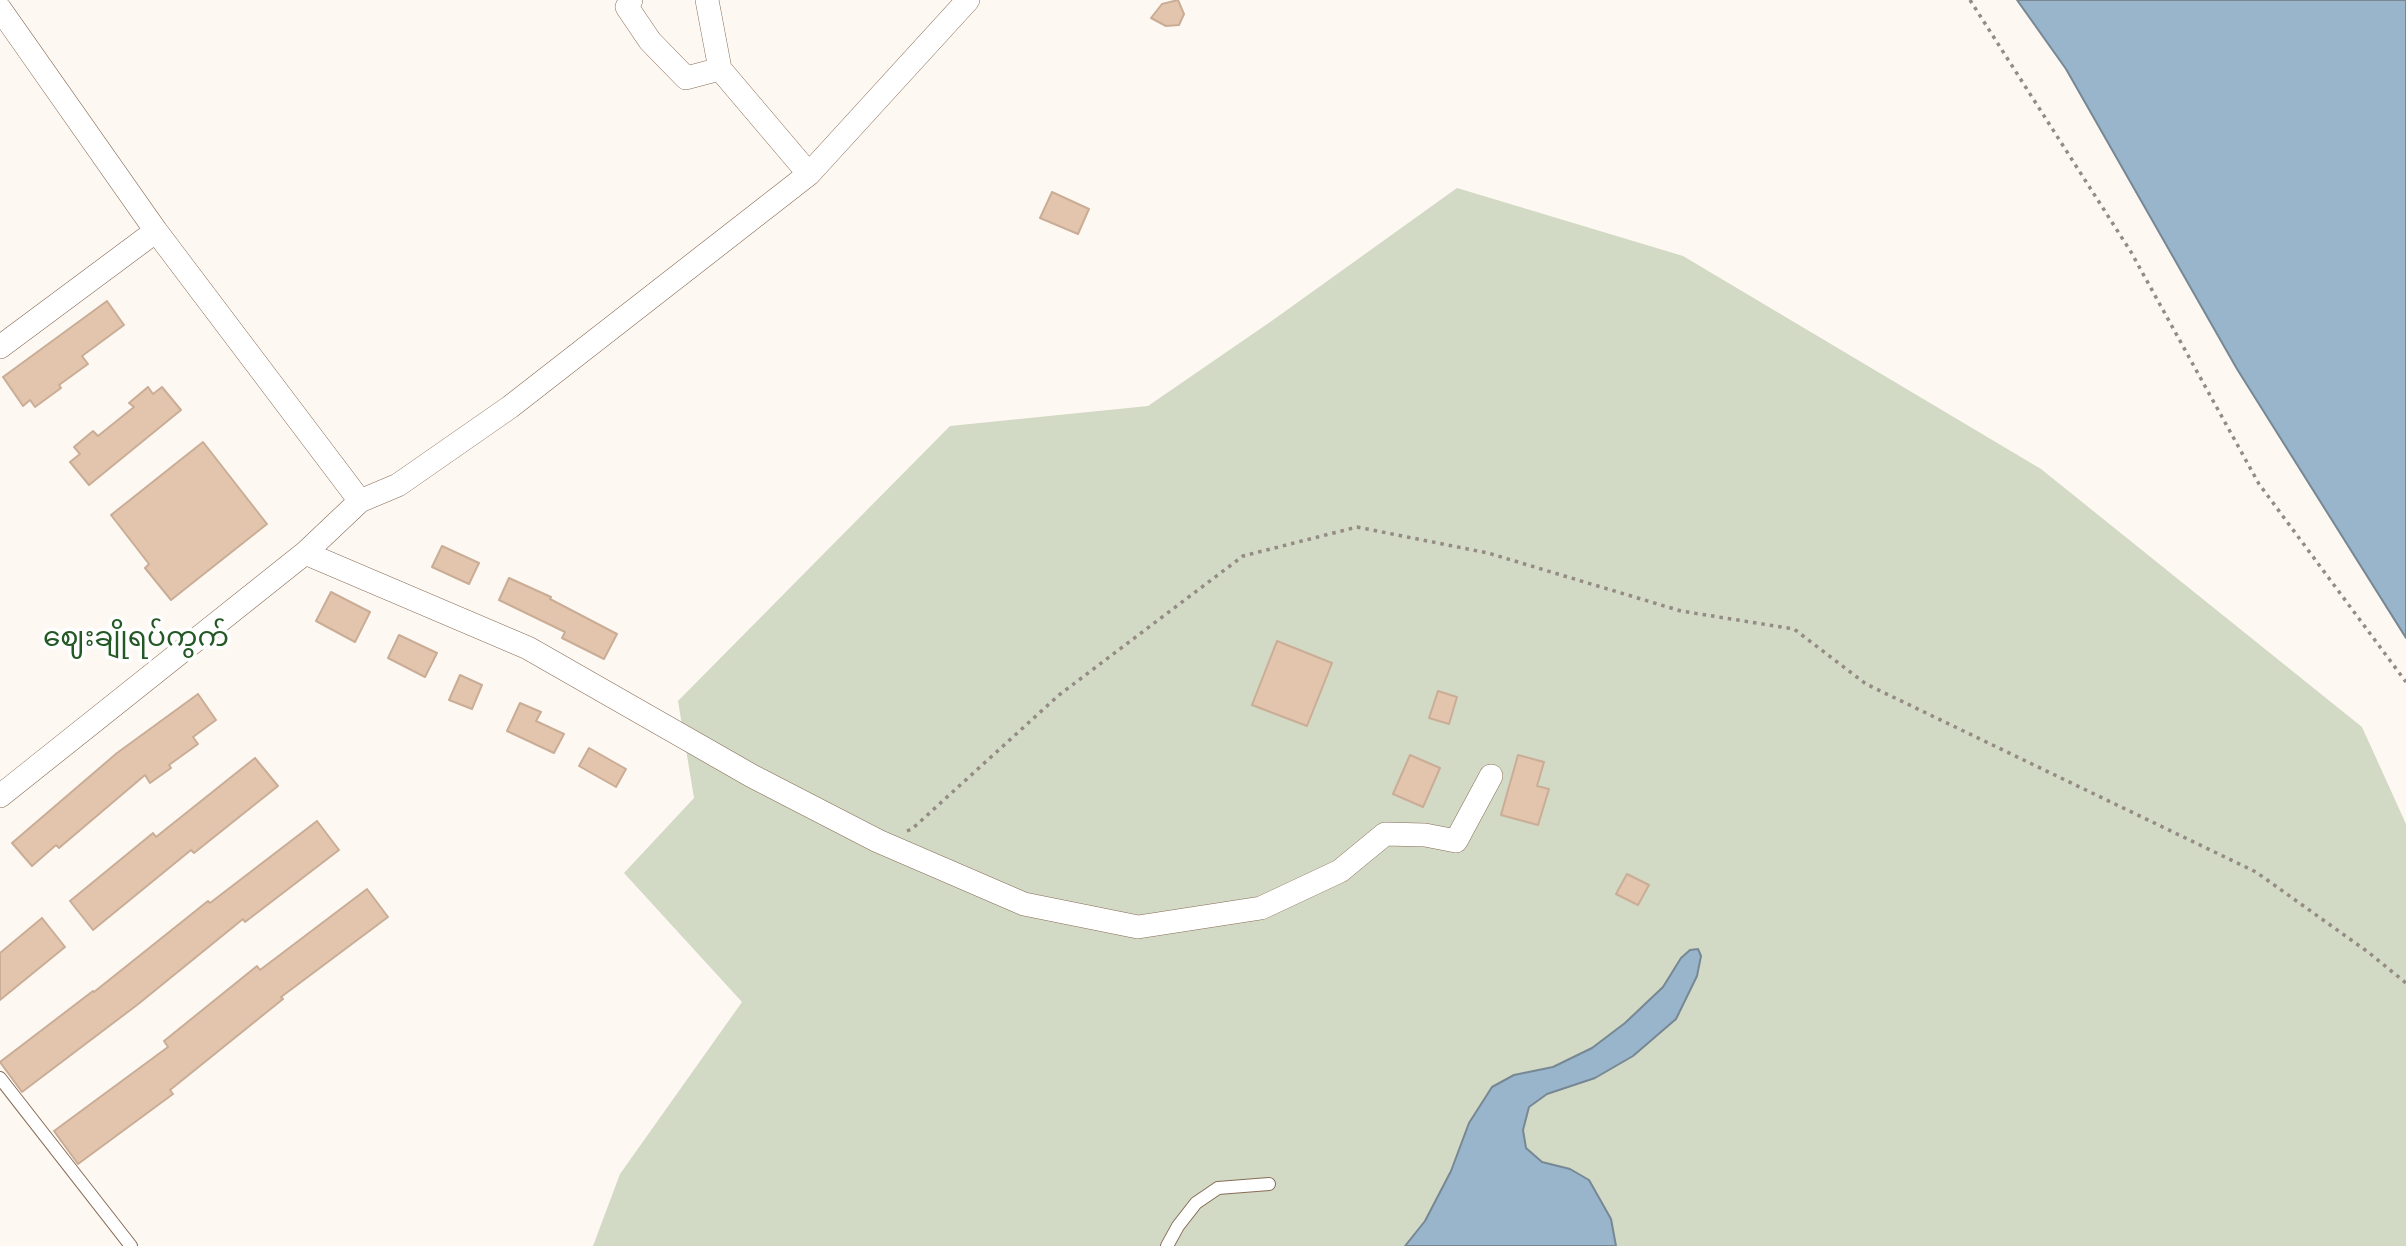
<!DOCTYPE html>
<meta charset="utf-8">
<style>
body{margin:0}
canvas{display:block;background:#fef8f3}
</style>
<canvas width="2406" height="1246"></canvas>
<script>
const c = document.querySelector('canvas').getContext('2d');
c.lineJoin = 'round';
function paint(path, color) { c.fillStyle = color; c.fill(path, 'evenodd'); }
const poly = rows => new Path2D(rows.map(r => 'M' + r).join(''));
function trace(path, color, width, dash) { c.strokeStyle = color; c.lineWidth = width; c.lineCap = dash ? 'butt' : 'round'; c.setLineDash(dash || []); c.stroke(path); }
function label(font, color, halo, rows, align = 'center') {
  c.font = font + ' "Fira Sans Condensed","Noto Sans Myanmar",sans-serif'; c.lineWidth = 7; c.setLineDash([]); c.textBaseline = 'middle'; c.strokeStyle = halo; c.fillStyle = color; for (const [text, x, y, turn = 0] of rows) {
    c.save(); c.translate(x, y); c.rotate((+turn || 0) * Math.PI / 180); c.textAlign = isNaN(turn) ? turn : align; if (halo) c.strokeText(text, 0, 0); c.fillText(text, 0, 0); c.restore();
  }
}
paint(poly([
 [1457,188,1683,256,2041,469,2362,727,2406,824,2406,1246,593,1246,620,1174,742,1002,624,873,694,798,678,701,950,426,1148,406,1273,320]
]), '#d2d9c4');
const water = poly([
 [2017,0,2406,0,2406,638,2237,369,2066,69,2017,0],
 [1698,949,1701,956,1697,976,1676,1019,1633,1056,1595,1078,1547,1094,1529,1107,1523,1130,1526,1148,1542,1162,1570,1169,1589,1180,1611,1219,1616,1246,1405,1246,1425,1221,1451,1171,1469,1123,1492,1087,1514,1075,1553,1067,1592,1048,1625,1023,1663,987,1681,958,1690,950,1698,949]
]);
paint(water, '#99b5cb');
trace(water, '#778894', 2);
const building = poly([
 [1178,0,1184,14,1179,25,1166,26,1151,18,1162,4,1178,0],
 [1052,192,1089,209,1078,234,1040,218,1052,192],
 [107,301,124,325,82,356,88,364,59,385,61,388,35,407,30,400,23,406,3,377,107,301],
 [148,387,153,394,162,387,181,410,89,485,70,462,80,454,74,447,93,431,98,436,134,407,129,403,148,387],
 [203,442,267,524,171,600,145,568,149,564,111,515,203,442],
 [442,546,479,563,469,584,432,567,442,546],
 [509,578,551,597,550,599,617,634,604,659,562,638,565,632,499,600,509,578],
 [331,592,370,612,355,642,316,621,331,592],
 [399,635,437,653,425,677,388,658,399,635],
 [1277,641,1332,663,1307,726,1252,705,1277,641],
 [460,675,482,685,472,709,449,700,460,675],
 [1438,691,1457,697,1449,724,1429,718,1438,691],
 [198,694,216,720,193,737,198,744,169,765,171,768,150,783,145,775,59,848,56,845,32,866,12,843,117,753,198,694],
 [520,703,541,712,536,721,564,734,554,753,507,731,520,703],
 [589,748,626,769,616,787,579,766,589,748],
 [1410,755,1440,768,1423,807,1393,794,1410,755],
 [1518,755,1544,762,1537,786,1549,789,1538,825,1501,815,1518,755],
 [255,758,278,786,194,853,191,850,93,930,70,901,153,833,156,837,255,758],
 [317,821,339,850,245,922,243,919,137,1005,22,1092,0,1062,93,991,94,992,208,901,210,903,317,821],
 [1627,874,1649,885,1638,905,1616,894,1627,874],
 [367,889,388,917,281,997,283,999,170,1090,173,1094,78,1164,54,1131,168,1047,164,1041,257,966,260,970,367,889],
 [42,918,65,947,0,1000,0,953,42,918]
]);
paint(building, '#e3c5ad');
trace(building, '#caad96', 2);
const service = poly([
 [0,1078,131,1246],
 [1167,1246,1178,1226,1196,1203,1218,1188,1269,1184]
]);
const minor = poly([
 [631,0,627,7,650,41,686,78,720,69],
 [707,0,720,69,809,174],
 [0,9,156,231,360,501],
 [0,347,156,231],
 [305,553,528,648,752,776,878,841,1024,904,1138,927,1261,908,1340,871,1385,834,1425,835,1456,841,1491,776],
 [0,796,305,553,360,501,398,485,510,407,809,174,968,0]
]);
trace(service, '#876c56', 14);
trace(minor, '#876c56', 24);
trace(poly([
 [1970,0,2131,252,2259,484,2406,682],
 [907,831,912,829,1059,695,1243,556,1357,527,1488,553,1681,611,1794,629,1866,684,2256,872,2368,952,2406,983]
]), '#938b84', 3.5, [3.5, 5]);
trace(service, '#fff', 12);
trace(minor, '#fff', 23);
label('28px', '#245824', '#fff', [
 ["ဈေးချိုရပ်ကွက်",136,638]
]);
</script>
